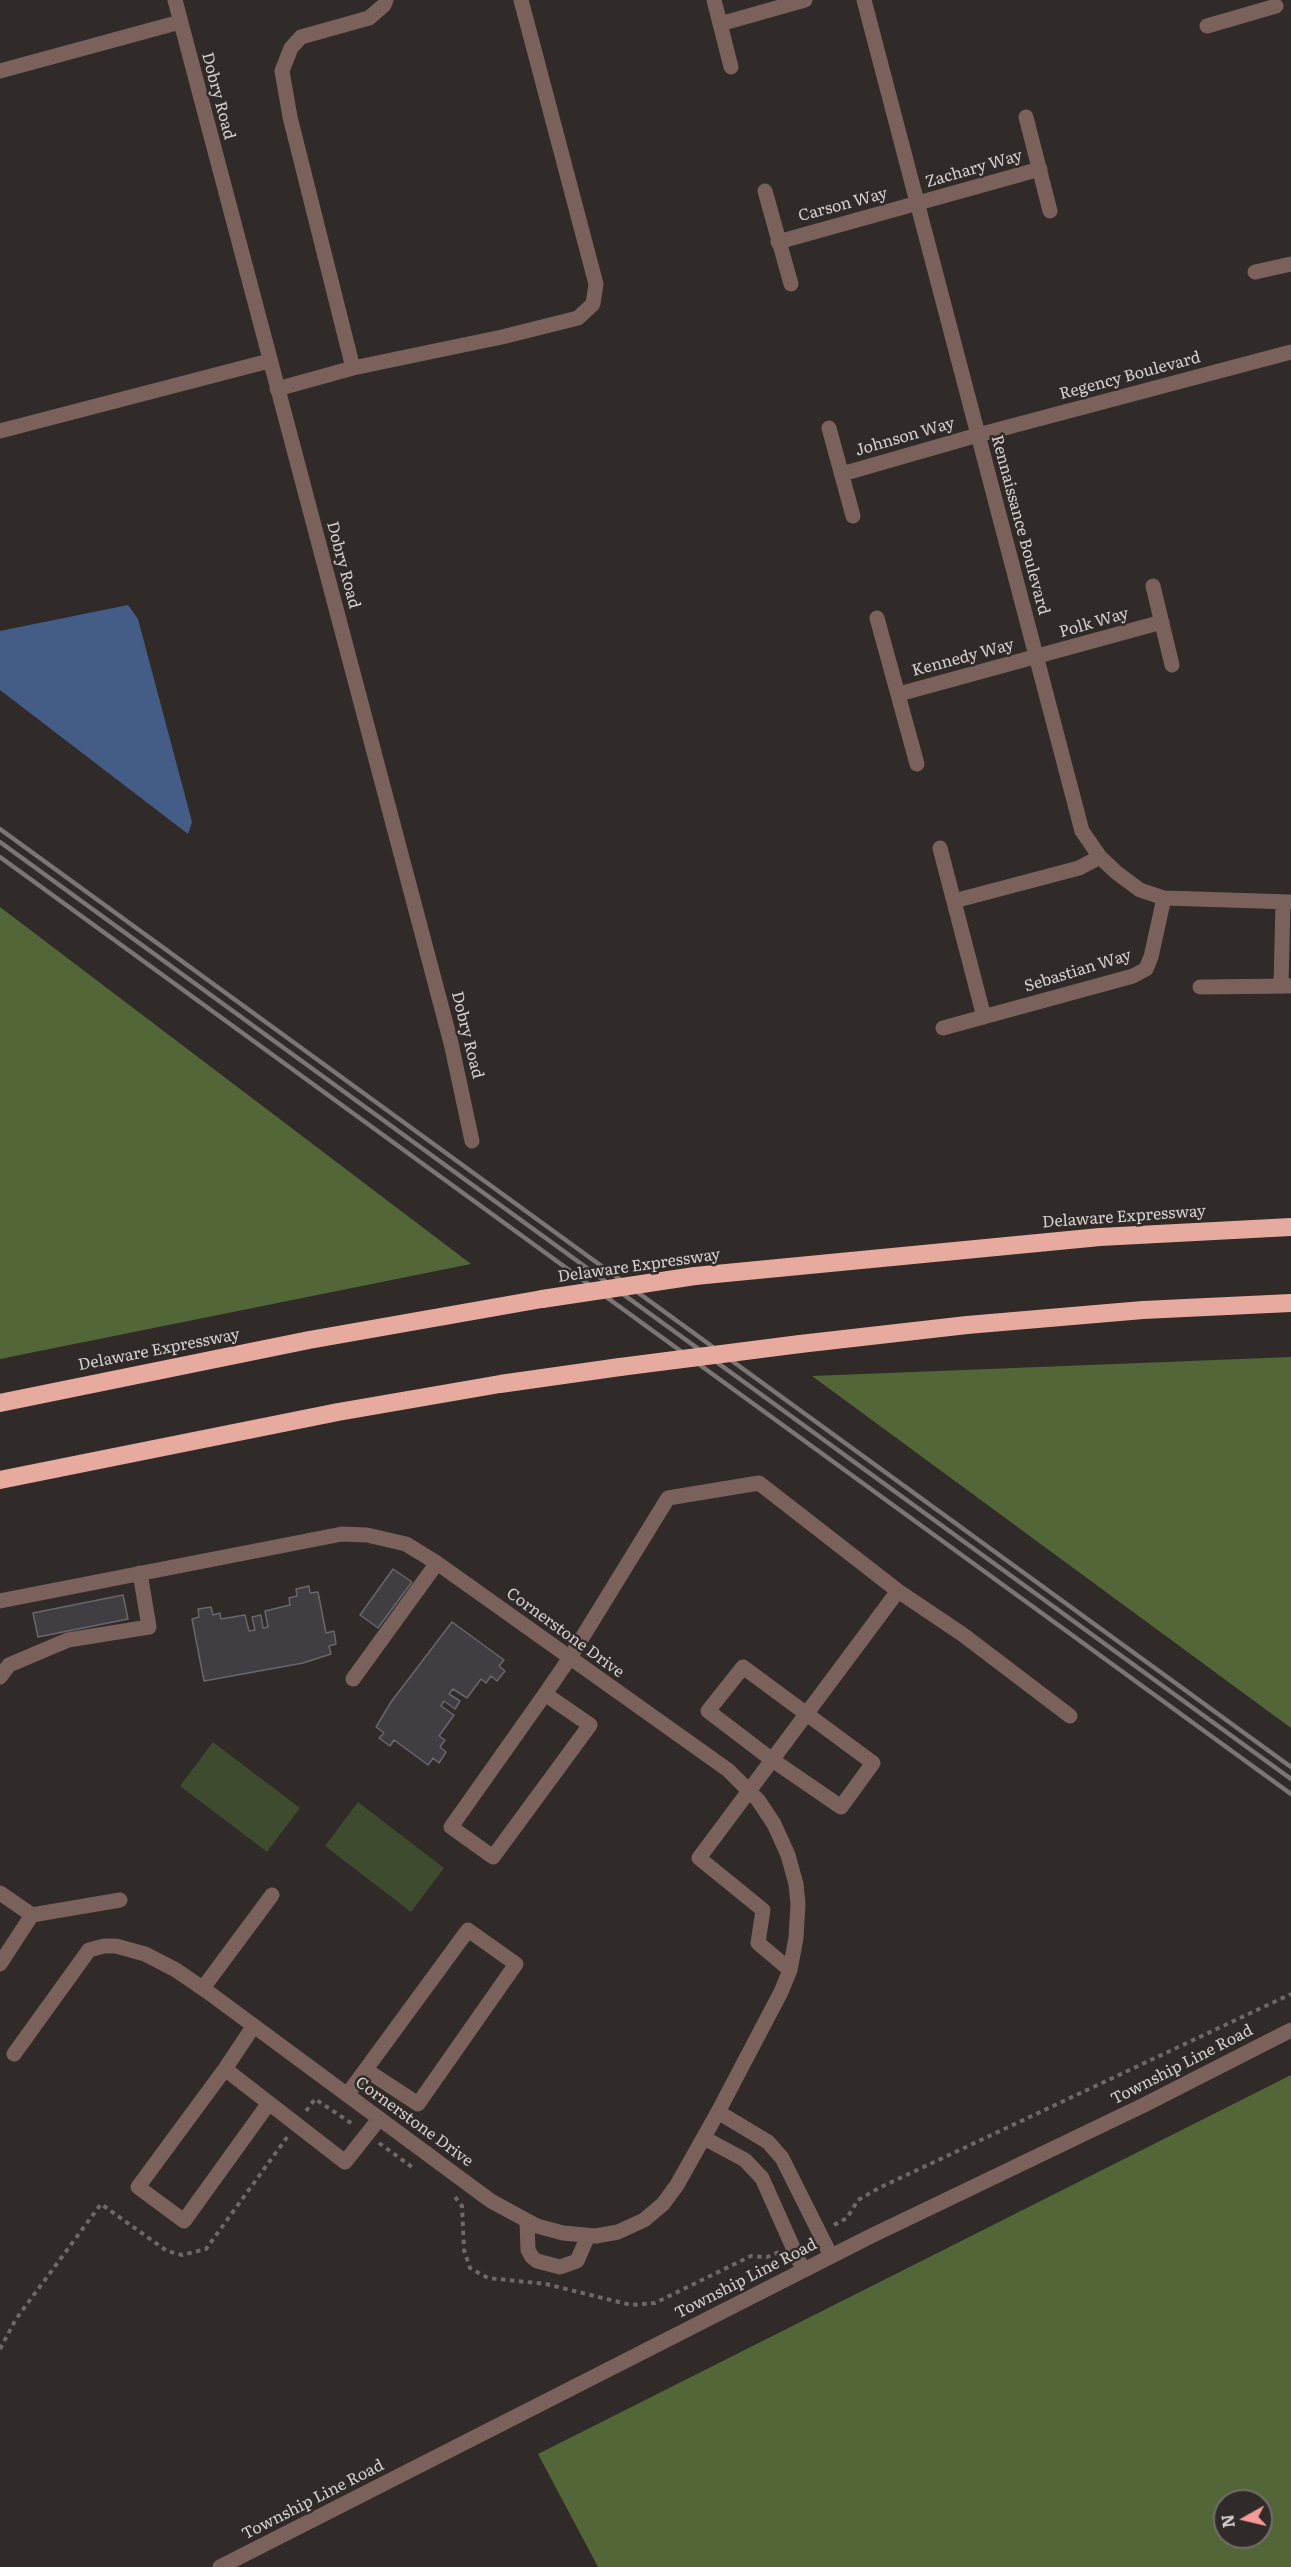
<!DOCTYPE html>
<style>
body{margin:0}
#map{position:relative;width:1291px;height:2567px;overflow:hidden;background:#302a28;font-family:Literata,serif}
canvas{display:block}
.north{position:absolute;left:1213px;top:2489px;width:60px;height:60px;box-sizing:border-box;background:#302a28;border:2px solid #726c6a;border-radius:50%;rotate:262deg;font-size:16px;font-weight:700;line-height:24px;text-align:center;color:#d4d0ce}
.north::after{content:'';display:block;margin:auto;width:21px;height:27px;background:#f59b9a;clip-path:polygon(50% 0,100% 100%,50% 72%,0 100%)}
</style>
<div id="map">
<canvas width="1291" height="2567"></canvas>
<div class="north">N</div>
</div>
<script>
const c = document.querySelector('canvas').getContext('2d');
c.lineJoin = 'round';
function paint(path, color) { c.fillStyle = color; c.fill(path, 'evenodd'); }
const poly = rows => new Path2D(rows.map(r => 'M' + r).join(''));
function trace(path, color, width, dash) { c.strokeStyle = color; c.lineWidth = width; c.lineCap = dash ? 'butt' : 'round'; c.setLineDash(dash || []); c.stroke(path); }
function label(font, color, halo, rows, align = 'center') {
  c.font = font + ' Literata,serif'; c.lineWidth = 5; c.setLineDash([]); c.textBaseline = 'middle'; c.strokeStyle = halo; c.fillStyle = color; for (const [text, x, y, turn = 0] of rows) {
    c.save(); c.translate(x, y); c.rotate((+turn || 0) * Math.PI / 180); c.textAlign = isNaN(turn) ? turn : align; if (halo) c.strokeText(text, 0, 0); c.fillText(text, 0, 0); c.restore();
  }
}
paint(poly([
 [213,1742,300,1808,267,1852,180,1786],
 [358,1802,444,1868,411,1912,325,1846]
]), '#3e4b2e');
paint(poly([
 [0,907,471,1264,0,1359],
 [1291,1357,1291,1728,812,1376],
 [1291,2075,1291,2567,598,2567,538,2454],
 [1225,2501,1261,2501,1261,2537,1225,2537]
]), '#526638');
paint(poly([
 [128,605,138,619,192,822,188,834,0,690,0,631]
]), '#435d86');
const building = poly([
 [393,1569,412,1582,378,1628,360,1615,393,1569],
 [309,1586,310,1593,318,1592,326,1633,334,1631,336,1644,329,1646,331,1654,303,1663,204,1681,192,1619,199,1617,198,1609,211,1607,213,1615,220,1613,221,1619,245,1615,249,1631,255,1630,252,1617,261,1615,263,1628,268,1627,265,1611,290,1605,289,1598,297,1596,296,1589,309,1586],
 [123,1595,128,1619,38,1637,33,1613,123,1595],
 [452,1622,504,1660,499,1666,505,1671,497,1681,491,1676,486,1683,481,1679,467,1698,453,1689,449,1694,460,1701,455,1709,444,1701,441,1706,454,1715,439,1736,445,1740,440,1747,446,1752,439,1763,433,1758,428,1765,394,1740,390,1746,379,1738,384,1733,376,1727,391,1702,452,1622]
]);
paint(building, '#403d43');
trace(building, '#6a666c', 1.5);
trace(poly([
 [306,2111,315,2099,354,2125],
 [379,2143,412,2167],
 [455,2197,462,2206,464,2250,470,2268,488,2278,546,2284,631,2305,655,2303,751,2256,767,2257,779,2252],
 [834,2225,847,2218,858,2200,881,2187,1291,1994],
 [0,2349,16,2319,101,2204,167,2251,182,2255,206,2249,288,2136]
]), '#6e6866', 4, [4.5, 4.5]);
trace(poly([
 [175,0,451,1043,472,1141],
 [714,0,731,67],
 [864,0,1082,831,1100,857,1117,873,1140,890,1164,898,1291,902],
 [720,24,805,0],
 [1207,26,1276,6],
 [0,71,180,22],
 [1026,117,1050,211],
 [765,191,791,284],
 [778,242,1040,169],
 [1255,272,1291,264],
 [353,368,502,337,578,318,593,304,596,284,521,0],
 [277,389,353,368,290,117,282,71,291,48,301,37,369,18,384,5,386,0],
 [829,428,853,516],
 [0,431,269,361],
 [842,474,978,435,1291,352],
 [1153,586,1172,665],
 [877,618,917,764],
 [899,694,1162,622],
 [940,848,984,1017],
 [954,901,1079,868,1100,857],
 [1281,986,1283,902],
 [1200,987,1291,986],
 [943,1028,1133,976,1146,969,1151,957,1164,898],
 [898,1591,962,1634,1070,1716],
 [0,1601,342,1534,367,1535,406,1544,437,1563,728,1770,758,1800,774,1824,788,1855,796,1884,798,1904,796,1938,790,1970,781,1992,718,2112,677,2185,663,2204,644,2220,618,2232,596,2236,563,2233,537,2226,491,2201,208,1992,176,1970,145,1954,116,1946,104,1946,89,1950,14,2054],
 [743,1667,873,1763,841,1807,771,1759,708,1711,743,1667],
 [0,1677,9,1665,68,1640,149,1627,140,1573],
 [353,1679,437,1563],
 [545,1694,590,1725,493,1857,451,1827,545,1694,569,1659,668,1498,759,1483,898,1591,699,1858,763,1910,758,1943,790,1970],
 [0,1893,32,1915],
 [0,1964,32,1915,120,1900],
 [203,1988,272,1895],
 [253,2027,225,2069,345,2162,379,2119],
 [225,2069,138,2187,184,2221,269,2103],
 [347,2095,468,1930,516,1964,418,2104,366,2070],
 [718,2112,768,2142,782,2158,831,2256],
 [704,2138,745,2160,762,2178,803,2270],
 [527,2221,528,2250,532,2257,537,2261,560,2267,577,2261,588,2236],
 [220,2567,869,2237,1144,2105,1291,2030]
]), '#7a615c', 15);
trace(poly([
 [695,1276,1100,1237,1291,1227],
 [800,1344,967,1325,1143,1310,1291,1303],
 [0,1403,309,1340,542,1299],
 [0,1480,338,1412,500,1384,620,1367]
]), '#e6aa9e', 18);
trace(poly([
 [0,829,1291,1767],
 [0,842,1291,1779],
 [0,857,1291,1794]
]), '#7b7674', 4.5);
trace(poly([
 [542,1299,695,1276],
 [620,1367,800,1344]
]), '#e6aa9e', 18);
label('16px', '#d4d0ce', '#302a28', [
 ["Dobry Road",218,96,75],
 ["Zachary Way",974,169,-16],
 ["Carson Way",843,205,-15],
 ["Regency Boulevard",1130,376,-15],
 ["Johnson Way",905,437,-16],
 ["Rennaissance Boulevard",1020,525,75],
 ["Dobry Road",343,565,75],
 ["Polk Way",1094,623,-16],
 ["Kennedy Way",963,658,-15],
 ["Sebastian Way",1078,971,-17],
 ["Dobry Road",467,1035,76],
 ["Delaware Expressway",1124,1217,-4],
 ["Delaware Expressway",639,1266,-8],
 ["Delaware Expressway",159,1350,-11],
 ["Cornerstone Drive",565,1633,36],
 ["Township Line Road",1182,2065,-27],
 ["Cornerstone Drive",414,2122,36],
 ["Township Line Road",746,2279,-27],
 ["Township Line Road",313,2500,-27]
]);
</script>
